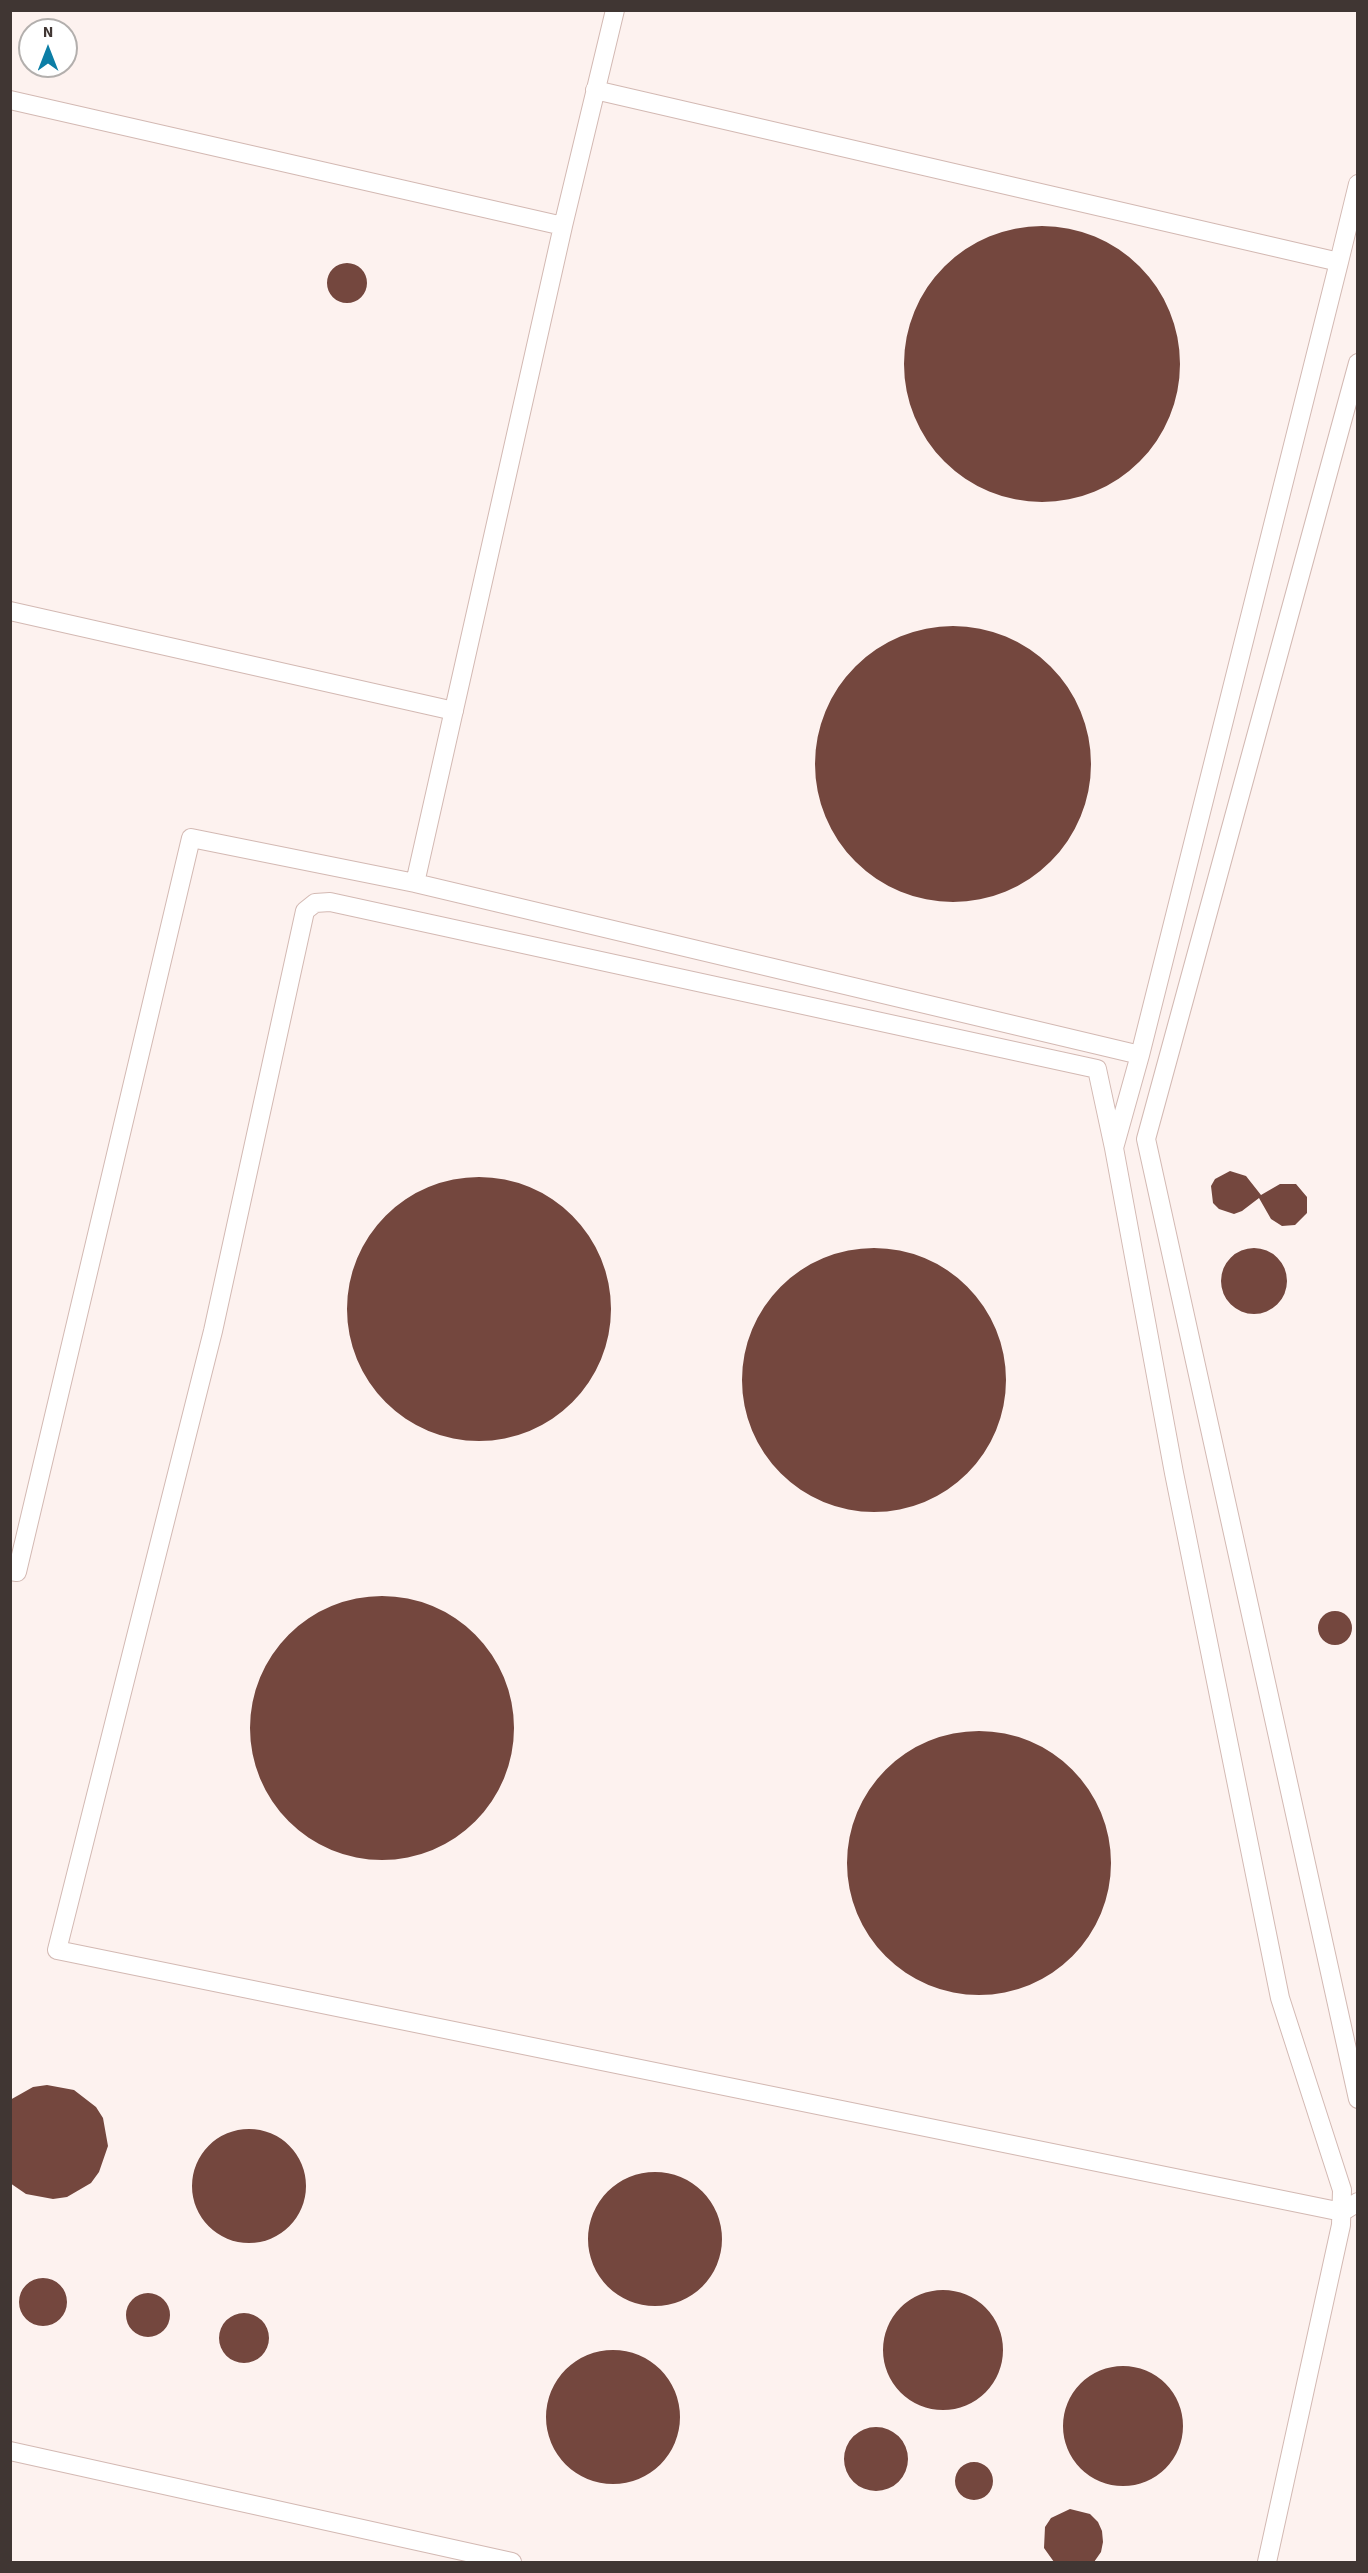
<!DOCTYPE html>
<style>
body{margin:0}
#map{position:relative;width:1368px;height:2573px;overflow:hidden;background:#fdf2ef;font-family:"Source Sans 3",sans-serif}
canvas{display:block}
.frame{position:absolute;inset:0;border:12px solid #403633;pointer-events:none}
.north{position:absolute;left:18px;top:18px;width:60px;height:60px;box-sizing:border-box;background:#fff;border:2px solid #b3afad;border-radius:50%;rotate:0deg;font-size:16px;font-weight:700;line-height:24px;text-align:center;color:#403633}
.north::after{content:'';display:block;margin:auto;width:21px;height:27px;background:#0c7ea6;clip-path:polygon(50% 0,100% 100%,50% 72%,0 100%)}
</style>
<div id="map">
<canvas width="1368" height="2573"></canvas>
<div class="frame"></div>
<div class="north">N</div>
</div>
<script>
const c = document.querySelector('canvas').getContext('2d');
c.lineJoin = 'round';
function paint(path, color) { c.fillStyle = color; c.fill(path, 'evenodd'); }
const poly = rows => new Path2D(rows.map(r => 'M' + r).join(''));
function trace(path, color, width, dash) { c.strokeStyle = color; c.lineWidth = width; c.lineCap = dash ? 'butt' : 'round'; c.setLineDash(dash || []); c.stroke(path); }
paint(poly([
 '904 364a138 138 0 1 1 276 0a138 138 0 1 1-276 0Z',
 '327 283a20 20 0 1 1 40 0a20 20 0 1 1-40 0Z',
 '815 764a138 138 0 1 1 276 0a138 138 0 1 1-276 0Z',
 [1230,1171,1246,1176,1261,1195,1280,1184,1296,1184,1307,1197,1307,1213,1295,1225,1282,1226,1271,1219,1259,1198,1242,1211,1234,1214,1219,1209,1213,1203,1211,1186,1215,1179],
 '347 1309a132 132 0 1 1 264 0a132 132 0 1 1-264 0Z',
 '1221 1281a33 33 0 1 1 66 0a33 33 0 1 1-66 0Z',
 '742 1380a132 132 0 1 1 264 0a132 132 0 1 1-264 0Z',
 '250 1728a132 132 0 1 1 264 0a132 132 0 1 1-264 0Z',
 '1318 1628a17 17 0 1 1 34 0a17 17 0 1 1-34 0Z',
 '847 1863a132 132 0 1 1 264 0a132 132 0 1 1-264 0Z',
 [47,2085,74,2090,96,2107,103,2118,108,2146,99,2172,91,2183,67,2197,53,2199,26,2194,10,2183,10,2100,33,2087],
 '192 2186a57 57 0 1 1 114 0a57 57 0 1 1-114 0Z',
 '588 2239a67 67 0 1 1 134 0a67 67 0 1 1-134 0Z',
 '19 2302a24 24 0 1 1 48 0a24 24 0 1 1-48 0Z',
 '883 2350a60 60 0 1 1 120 0a60 60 0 1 1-120 0Z',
 '126 2315a22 22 0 1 1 44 0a22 22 0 1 1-44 0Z',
 '219 2338a25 25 0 1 1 50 0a25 25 0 1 1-50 0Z',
 '546 2417a67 67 0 1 1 134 0a67 67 0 1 1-134 0Z',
 '1063 2426a60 60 0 1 1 120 0a60 60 0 1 1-120 0Z',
 '844 2459a32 32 0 1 1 64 0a32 32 0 1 1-64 0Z',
 '955 2481a19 19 0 1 1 38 0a19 19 0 1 1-38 0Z',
 [1070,2509,1090,2514,1098,2522,1102,2531,1103,2542,1101,2552,1094,2562,1054,2562,1044,2548,1045,2527,1051,2518]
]), '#74473e');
const street = poly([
 [595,90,1339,262,1358,184],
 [10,100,563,226,615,10],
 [563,226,415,883,1140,1055,1339,262],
 [1358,363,1146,1139,1358,2099],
 [10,611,454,711],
 [1140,1055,1114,1148,1174,1473,1280,1998,1342,2190,1341,2225,1267,2562],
 [1114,1148,1097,1069,330,902,315,903,305,911,213,1331,57,1950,1342,2212,1358,2202],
 [10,1571,17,1572,191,838,415,883],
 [10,2451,512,2562]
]);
trace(street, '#d3b9b3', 20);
trace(street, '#fff', 18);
</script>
